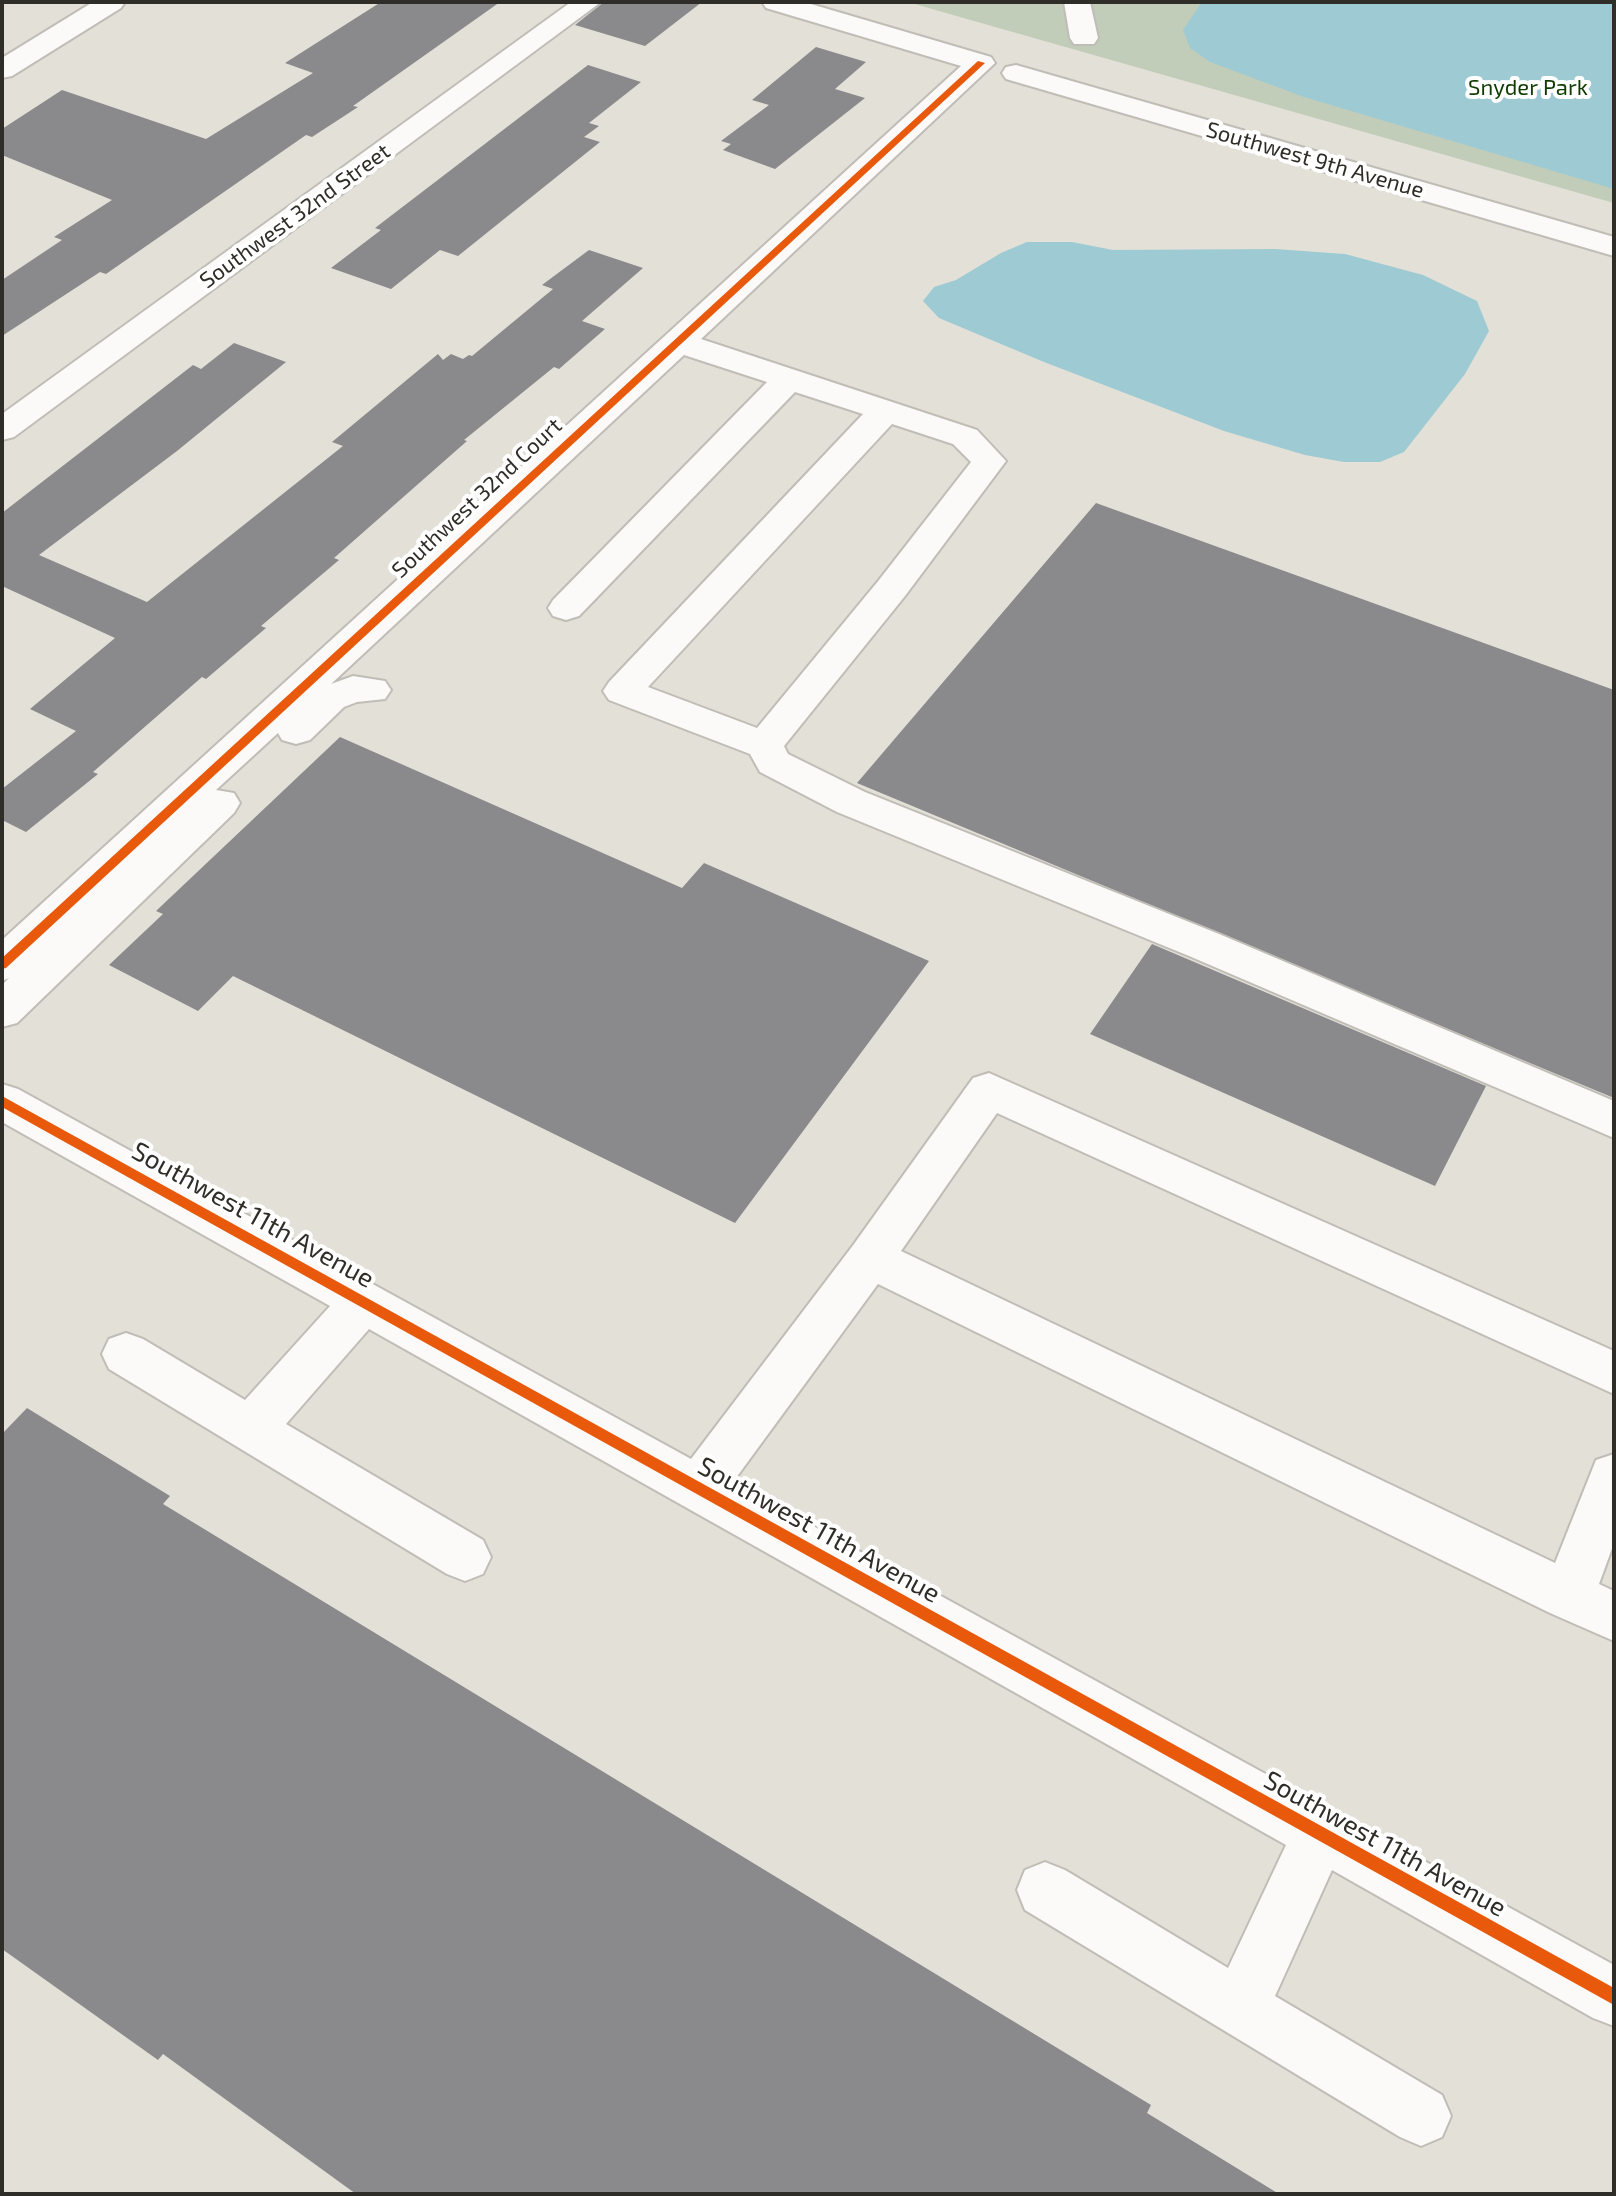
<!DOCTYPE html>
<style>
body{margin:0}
#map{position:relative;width:1616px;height:2196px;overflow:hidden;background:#e2e0d7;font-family:"Exo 2",sans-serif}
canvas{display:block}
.frame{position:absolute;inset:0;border:4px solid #2f2d27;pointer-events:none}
</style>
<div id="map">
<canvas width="1616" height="2196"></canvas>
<div class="frame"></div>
</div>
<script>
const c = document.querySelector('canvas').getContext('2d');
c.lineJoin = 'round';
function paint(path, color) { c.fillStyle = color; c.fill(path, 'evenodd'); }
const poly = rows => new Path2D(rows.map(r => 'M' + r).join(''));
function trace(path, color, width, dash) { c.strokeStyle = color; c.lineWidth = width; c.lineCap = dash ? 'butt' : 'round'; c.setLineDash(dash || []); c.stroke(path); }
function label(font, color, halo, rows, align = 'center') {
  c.font = font + ' "Exo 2",sans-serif'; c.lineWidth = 8; c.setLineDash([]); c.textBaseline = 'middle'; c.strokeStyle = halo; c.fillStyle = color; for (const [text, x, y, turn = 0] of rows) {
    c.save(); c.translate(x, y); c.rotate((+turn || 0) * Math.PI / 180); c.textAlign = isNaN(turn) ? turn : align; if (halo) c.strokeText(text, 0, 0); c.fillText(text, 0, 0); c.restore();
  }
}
paint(poly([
 [908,2,1614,2,1614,203,960,17]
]), '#c1cdb8');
paint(poly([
 [1202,2,1614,2,1614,189,1304,97,1210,62,1190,48,1183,30],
 [1027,242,1072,242,1113,250,1275,249,1345,254,1423,275,1477,301,1489,331,1465,374,1404,452,1380,462,1344,462,1305,455,1224,431,1044,362,939,318,923,301,934,287,956,280,1001,253]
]), '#9ecad4');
paint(poly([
 [381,2,500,2,353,106,358,107,312,137,306,135,106,274,100,272,2,336,2,280,62,240,54,237,112,200,2,155,2,129,62,90,206,139,313,73,285,63],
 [604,2,702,2,645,46,575,25],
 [816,47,866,62,835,89,865,98,775,169,723,150,731,144,721,141,769,105,752,100],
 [588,65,641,82,589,123,599,126,584,137,600,142,458,256,440,250,391,289,331,268,381,230,375,228],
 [589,250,643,268,582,321,605,329,559,369,554,367,464,440,467,441,334,558,339,560,261,626,266,628,206,679,202,677,93,772,98,774,26,832,2,820,2,789,76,731,30,709,115,638,2,586,2,513,193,365,201,369,234,343,286,362,177,451,39,555,147,602,343,446,332,442,438,354,443,360,451,354,463,359,469,355,472,356,553,289,542,285],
 [1096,503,1614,690,1614,1098,857,783],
 [340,737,682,888,704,863,929,961,735,1223,233,976,198,1011,109,965,163,914,156,911],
 [1152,944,1486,1086,1435,1186,1090,1034],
 [27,1408,170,1496,163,1504,1151,2105,1147,2113,1279,2194,356,2194,163,2054,158,2060,2,1949,2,1434]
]), '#8a898c');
const minor = poly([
 [93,2,125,2,121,8,12,76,2,78,2,58,93,2],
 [571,2,601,2,14,437,2,440,2,414,571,2],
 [762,2,804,2,991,57,995,63,701,339,977,430,1006,461,905,596,784,746,788,754,865,792,1219,934,1614,1101,1614,1138,1189,956,837,812,760,772,750,754,609,700,603,691,609,682,863,414,795,392,579,616,566,620,553,616,548,608,553,600,767,382,684,355,331,684,353,676,385,681,391,690,385,699,357,702,344,707,310,740,296,744,282,740,278,733,216,790,234,793,240,803,234,813,17,1023,2,1027,2,985,9,978,2,981,2,940,961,66,766,8,762,2],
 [892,424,953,444,971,462,879,580,757,728,648,687,892,424],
 [1064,2,1090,2,1098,38,1094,44,1074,44,1070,38,1064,2],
 [1016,65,1614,237,1614,256,1006,79,1002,73,1006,67,1016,65],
 [989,1073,1614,1351,1614,1394,997,1113,901,1251,1555,1563,1596,1460,1614,1454,1614,1543,1599,1584,1614,1591,1614,1641,1550,1613,878,1284,733,1482,1614,1965,1614,2026,1593,2018,1332,1870,1275,1996,1442,2095,1451,2116,1442,2137,1421,2146,1400,2137,1025,1910,1017,1890,1025,1870,1045,1862,1065,1870,1228,1968,1286,1845,369,1329,286,1424,483,1540,491,1557,483,1574,465,1581,447,1574,109,1369,102,1354,109,1339,126,1333,143,1339,245,1400,330,1306,2,1122,2,1084,18,1089,691,1459,854,1244,973,1078,989,1073]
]);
trace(minor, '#bfbdb6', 4);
paint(minor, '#fbfaf9');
paint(poly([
 [978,61,985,63,6,968,2,969,2,958,978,61],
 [2,1096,1614,1988,1614,2005,2,1107,2,1096]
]), '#e8590c');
label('22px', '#0f3b00', '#fff', [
 ["Snyder Park",1528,88]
]);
label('22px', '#2f2d27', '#fff', [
 ["Southwest 9th Avenue",1315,160,16],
 ["Southwest 32nd Street",295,216,-36],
 ["Southwest 32nd Court",477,498,-43]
]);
label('26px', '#2f2d27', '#fff', [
 ["Southwest 11th Avenue",253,1215,29],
 ["Southwest 11th Avenue",819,1530,29],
 ["Southwest 11th Avenue",1385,1844,29]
]);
</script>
